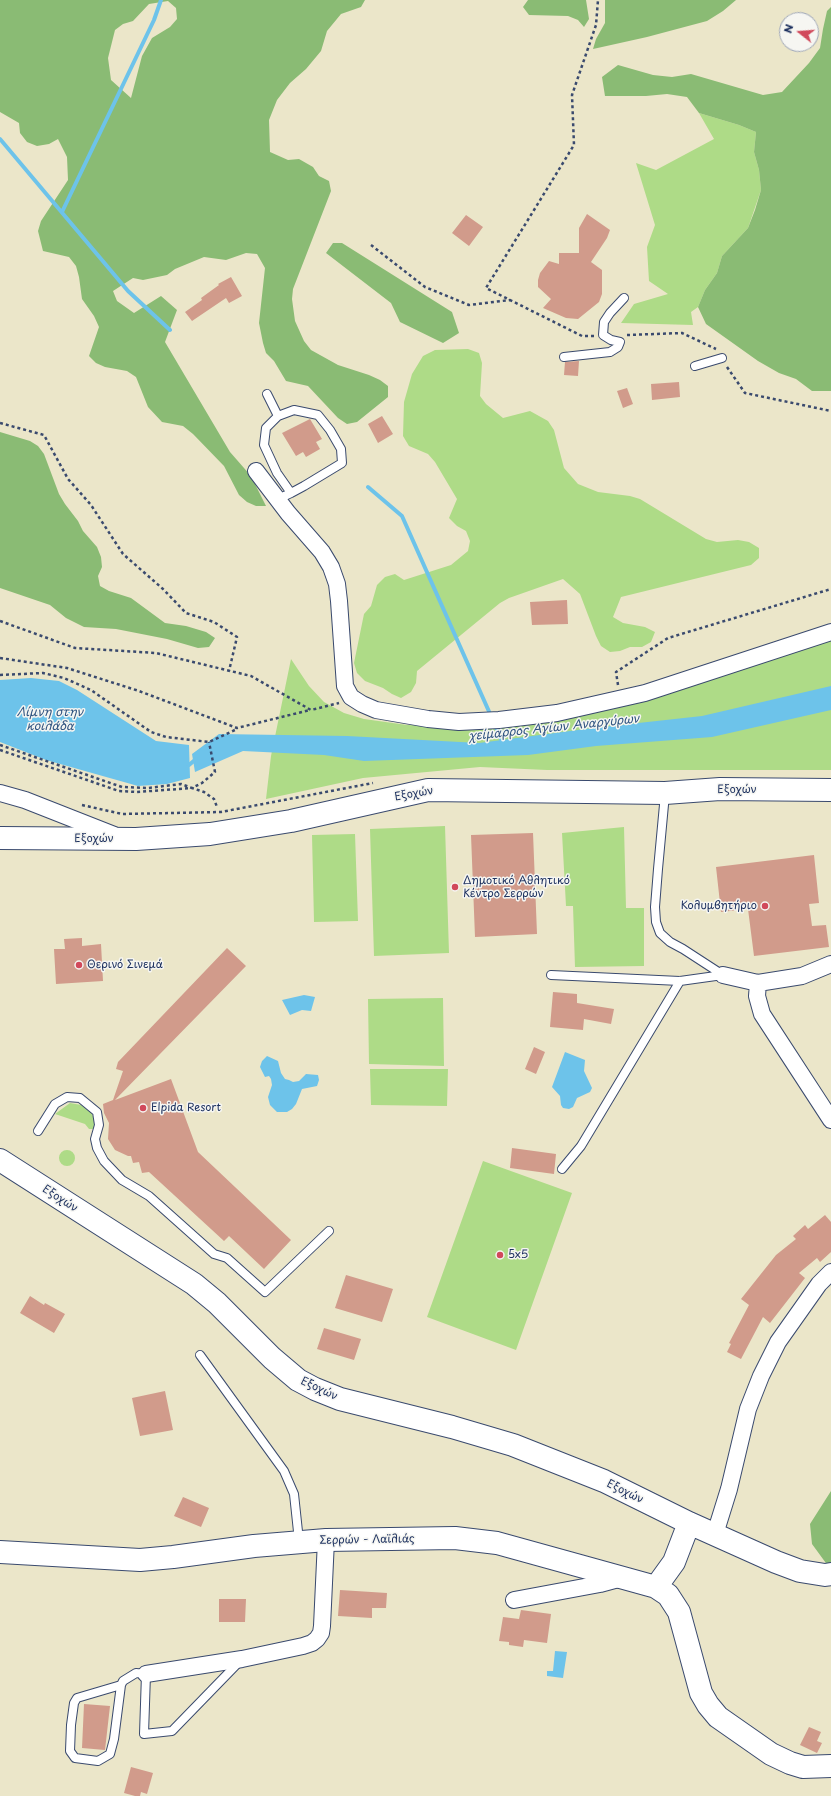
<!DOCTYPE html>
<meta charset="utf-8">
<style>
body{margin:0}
#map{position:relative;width:831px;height:1796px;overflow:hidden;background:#ebe6c9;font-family:"Playpen Sans",sans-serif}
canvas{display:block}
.north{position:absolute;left:779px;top:12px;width:40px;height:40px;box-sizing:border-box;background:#f6f6f2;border:1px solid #9ea6b7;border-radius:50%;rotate:287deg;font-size:11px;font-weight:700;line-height:16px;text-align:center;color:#1b2f5e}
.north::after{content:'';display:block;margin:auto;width:14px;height:18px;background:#d1495b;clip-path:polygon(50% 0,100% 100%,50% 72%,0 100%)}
</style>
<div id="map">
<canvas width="831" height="1796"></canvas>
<div class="north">N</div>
</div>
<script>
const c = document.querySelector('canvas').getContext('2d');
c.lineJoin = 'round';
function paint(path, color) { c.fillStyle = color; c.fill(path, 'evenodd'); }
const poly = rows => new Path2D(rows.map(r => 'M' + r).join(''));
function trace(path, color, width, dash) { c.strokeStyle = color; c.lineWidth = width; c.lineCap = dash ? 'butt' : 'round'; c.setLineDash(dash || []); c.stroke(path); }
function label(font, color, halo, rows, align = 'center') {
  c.font = font + ' "Playpen Sans",sans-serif'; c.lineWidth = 3; c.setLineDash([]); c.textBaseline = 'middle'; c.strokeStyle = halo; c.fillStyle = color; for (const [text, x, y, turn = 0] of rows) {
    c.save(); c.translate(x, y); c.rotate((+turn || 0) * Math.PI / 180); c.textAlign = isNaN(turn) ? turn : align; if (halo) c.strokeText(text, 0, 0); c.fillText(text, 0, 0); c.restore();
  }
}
paint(poly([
 [699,113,739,125,756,132,754,152,759,170,761,190,748,228,722,256,717,273,705,290,698,307,691,312,693,325,621,323,634,304,668,294,649,281,647,247,655,225,636,163,656,170,714,139],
 [468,349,479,353,482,363,480,396,486,404,503,418,530,411,548,421,554,430,564,468,578,484,598,492,630,496,640,499,706,539,717,542,738,540,749,542,759,548,759,558,751,565,621,597,613,617,623,623,645,627,655,632,651,642,642,647,630,647,620,651,610,652,601,646,596,636,580,594,563,579,509,598,500,603,417,671,416,683,411,692,401,698,392,694,383,688,365,681,357,673,354,663,364,614,371,606,377,585,385,577,395,574,404,580,451,565,468,551,470,541,466,531,457,526,449,518,457,499,435,462,428,454,409,446,403,436,404,402,412,374,423,356,435,350],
 [831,637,831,770,547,770,480,767,363,778,266,799,271,756,291,659,309,686,324,702,344,713,364,719,407,725,456,726,490,725],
 [445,826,449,953,374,956,370,829],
 [624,827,626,908,644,908,644,966,575,967,573,906,566,906,562,833],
 [355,834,358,921,314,922,312,835],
 [443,998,444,1066,369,1064,368,999],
 [370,1069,448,1069,447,1106,371,1105],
 [70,1103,81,1105,91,1112,94,1119,94,1129,89,1129,85,1124,55,1114],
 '59 1158a8 8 0 1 1 16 0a8 8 0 1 1-16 0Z',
 [483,1161,572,1193,516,1350,427,1317]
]), '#aedb87');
paint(poly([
 [0,0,365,0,361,7,341,14,327,31,321,51,306,69,290,83,277,100,269,120,270,152,288,160,299,159,313,167,319,176,329,181,331,191,293,289,292,299,295,321,304,341,311,350,338,365,369,375,380,380,388,386,388,397,357,422,347,424,338,418,308,386,286,381,274,361,266,353,263,343,259,323,265,268,257,254,246,253,226,260,204,257,175,269,167,275,143,280,133,278,113,291,117,301,134,313,161,296,177,310,165,342,230,452,251,476,266,506,256,506,247,502,239,495,224,466,193,434,183,426,162,422,148,407,136,377,127,371,105,367,96,363,89,356,99,327,94,316,82,299,79,277,76,266,69,257,43,251,38,231,41,221,68,180,67,157,58,139,49,144,37,146,27,142,20,133,19,123,0,112],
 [168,1,176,8,177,19,170,27,152,38,142,56,131,98,111,80,108,58,115,30,123,24,133,21,149,4],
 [528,0,586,0,589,19,584,27,578,20,568,16,529,15,523,7],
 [605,0,736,0,723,11,707,21,647,37,593,49,596,39,605,23],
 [831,7,831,391,812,391,796,379,779,373,758,361,706,324,698,307,705,290,717,273,722,256,748,228,755,210,761,190,759,170,754,152,756,132,739,125,699,113,687,97,667,94,646,96,605,96,602,77,618,65,653,75,672,77,691,74,763,95,782,92,809,63,820,48,823,29,827,11],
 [333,243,342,243,452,312,459,333,443,343,400,322,391,303,326,253],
 [0,432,30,441,38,446,44,454,59,494,65,504,78,521,83,531,97,547,101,557,102,567,98,576,100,586,109,591,131,598,165,623,186,626,206,632,215,638,209,647,198,648,167,639,116,629,84,627,66,618,50,605,0,588],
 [831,1491,831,1570,812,1544,810,1524]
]), '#8abb74');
paint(poly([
 [31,678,59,681,77,690,156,741,189,745,190,778,167,784,138,786,46,760,0,742,0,680],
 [831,686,831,710,712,737,596,746,528,755,364,761,324,755,243,751,195,772,192,754,219,734,347,736,479,743,593,728,702,716],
 [304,995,315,997,311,1011,302,1010,290,1015,282,1000],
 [565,1052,585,1060,584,1071,592,1088,590,1092,577,1098,573,1107,569,1109,563,1108,561,1105,560,1096,552,1087],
 [267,1056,278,1061,281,1073,285,1079,289,1080,293,1082,299,1081,306,1074,318,1075,319,1080,317,1086,302,1089,296,1104,292,1109,287,1112,277,1112,270,1105,268,1097,272,1085,271,1079,269,1076,265,1077,260,1067,262,1061],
 [555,1651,567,1652,563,1678,547,1676,547,1671,553,1671]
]), '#6dc3ea');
trace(poly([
 [0,139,128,291,170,330],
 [62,212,154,20,161,0],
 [368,487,402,516,491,716],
 [495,725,503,744],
 [189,765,196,759]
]), '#6dc3ea', 4);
paint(poly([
 [587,214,610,230,607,238,591,262,602,270,602,294,599,302,578,319,566,318,543,308,551,299,538,287,538,280,540,273,549,261,559,264,559,253,579,253,579,228],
 [466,215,483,227,469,246,452,233],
 [231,277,242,296,229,303,226,298,192,321,185,312,202,300,201,298,219,285,218,284],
 [579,361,578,376,564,375,565,362],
 [679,382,680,397,652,400,651,384],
 [627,388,633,404,623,408,617,391],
 [382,416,393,434,378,443,368,424],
 [310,419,322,439,316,442,320,449,306,457,303,452,296,456,282,433],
 [567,600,568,624,532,625,530,602],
 [533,833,537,934,475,937,471,835],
 [814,855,819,903,809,904,812,926,826,925,829,947,754,956,748,909,721,912,716,867],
 [82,938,82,946,101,944,103,981,56,984,54,949,65,949,64,939],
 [227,948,246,966,115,1100,171,1079,198,1152,291,1240,264,1269,229,1236,224,1241,149,1172,142,1173,139,1162,133,1163,131,1156,128,1156,115,1150,108,1139,109,1123,104,1113,103,1104,113,1100,123,1071,116,1069,118,1062],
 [553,992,577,994,577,1003,614,1009,611,1024,584,1019,583,1030,550,1027],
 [534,1047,545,1052,536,1074,525,1069],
 [512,1148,556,1154,554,1174,510,1168],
 [825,1215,831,1222,831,1252,820,1262,817,1258,799,1273,805,1278,770,1323,763,1317,741,1359,727,1352,731,1344,729,1343,749,1305,741,1299,776,1255,796,1239,793,1236,805,1225,808,1229],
 [346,1275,393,1289,382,1322,335,1308],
 [30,1296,44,1305,45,1303,65,1314,54,1333,20,1313],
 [324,1328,361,1339,354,1360,317,1349],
 [165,1391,173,1430,140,1436,132,1398],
 [183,1497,209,1508,201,1527,174,1516],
 [340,1590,387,1593,386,1608,372,1608,372,1618,338,1616],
 [219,1599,246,1599,245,1622,219,1622],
 [521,1610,551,1614,547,1643,524,1640,523,1647,509,1645,509,1642,499,1641,503,1617,519,1619],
 [84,1704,110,1706,105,1750,82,1748],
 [809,1727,821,1732,817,1741,822,1743,817,1753,800,1745],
 [131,1767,153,1773,147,1794,141,1792,140,1796,135,1796,124,1793]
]), '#d19b8b');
const lane = poly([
 [564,357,610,352,618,347,620,342,611,340,603,335,604,322,610,313,624,298],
 [695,366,722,358],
 [267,394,278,416],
 [278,499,291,493,304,486,342,463,341,449,330,430,318,415,294,410,278,416,266,428,264,445,277,473,291,493],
 [665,794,658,869,655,907,656,922,660,933,670,942,683,949,723,975],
 [551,975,680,981,723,975],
 [38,1131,55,1104,67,1097,80,1098,97,1112,99,1125,95,1139,97,1148,104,1161,122,1180,149,1196,214,1254,227,1258,265,1292,329,1231],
 [562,1169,581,1146,680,981],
 [200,1355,284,1471,294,1494,299,1541],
 [121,1685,114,1739,110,1754,98,1761,75,1758,70,1751,71,1725,74,1703,77,1698,121,1685,123,1681,136,1673,146,1674,144,1734,172,1731,240,1661]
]);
const street = poly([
 [256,471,288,513,322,552,331,567,337,584,339,601,345,686,351,697,362,704,376,710,428,719,459,722,499,720,557,713,645,693,831,632],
 [0,793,25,800,114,835],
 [723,975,758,983,802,976,831,964],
 [758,983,757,996,762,1014,831,1120],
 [715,1534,729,1489,748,1409,761,1376,778,1342,819,1284,831,1272],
 [514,1600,600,1584,622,1578],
 [146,1674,242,1659,303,1646,312,1643,317,1639,321,1633,322,1626,326,1540]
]);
const secondary = poly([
 [0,838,136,839,210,834,291,821,428,790,665,793,720,789,831,790],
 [0,1160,194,1284,217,1303,272,1358,298,1380,315,1389,340,1399,452,1427,513,1445,604,1481,689,1523,776,1562,800,1571,825,1575,831,1574],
 [0,1552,140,1560,173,1557,254,1546,326,1540,455,1538,497,1543,656,1587,668,1595,679,1612,701,1693,708,1705,718,1717,771,1754,790,1763,803,1767,831,1766],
 [656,1587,674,1562,689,1523]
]);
trace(lane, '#3a4a6e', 10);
trace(street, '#3a4a6e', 18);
trace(secondary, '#3a4a6e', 24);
trace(poly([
 [371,245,425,287,469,305,510,300],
 [627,335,682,333,716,349],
 [594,336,582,336,486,288,574,145,572,95,596,25,598,0],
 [727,367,745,393,831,411],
 [0,423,44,435,68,479,91,505,123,554,163,589,186,613,214,622,237,637,229,671],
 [0,621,75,648,156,653,251,676,311,710,339,703],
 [0,658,67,668,139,691,237,728,310,710],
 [0,675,43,673,64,678,91,690,151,732,166,737,209,742,237,729],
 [618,685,616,672,668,638,831,589],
 [0,745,122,787,148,788,181,784,192,788,202,783,215,772,209,742],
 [0,750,119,791,137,792,192,788,204,792,214,799,217,807],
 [82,805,122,814,221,812,373,783]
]), '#3a4a6e', 2.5, [3, 3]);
trace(lane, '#fff', 8);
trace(street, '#fff', 16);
trace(secondary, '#fff', 22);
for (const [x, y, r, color] of [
 [455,887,4,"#d1495b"],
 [765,906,4,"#d1495b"],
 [79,965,4,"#d1495b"],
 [143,1108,4,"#d1495b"],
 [500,1255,4,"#d1495b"]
]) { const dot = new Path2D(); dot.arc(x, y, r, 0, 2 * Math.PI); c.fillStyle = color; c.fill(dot); trace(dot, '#f6f6f2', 1.5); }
label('11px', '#1b2f5e', '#f6f6f2', [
 ["Εξοχών",737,790],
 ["Εξοχών",414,794,-10],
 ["Εξοχών",94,839],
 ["Εξοχών",60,1199,33],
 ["Εξοχών",319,1389,25],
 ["Εξοχών",625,1492,26],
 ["Σερρών - Λαϊλιάς",367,1540,-1]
]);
label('11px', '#1b2f5e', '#f6f6f2', [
 ["Δημοτικό Αθλητικό",463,881],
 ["Κέντρο Σερρών",463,894],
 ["Κολυμβητήριο",757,906,"right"],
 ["Θερινό Σινεμά",87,965],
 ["Elpida Resort",151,1108],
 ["5x5",508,1255]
], 'left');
label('italic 12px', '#305481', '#f6f6f2', [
 ["Λίμνη στην",50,713],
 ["κοιλάδα",50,727],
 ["χείμαρρος Αγίων Αναργύρων",554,728,-6]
]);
</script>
